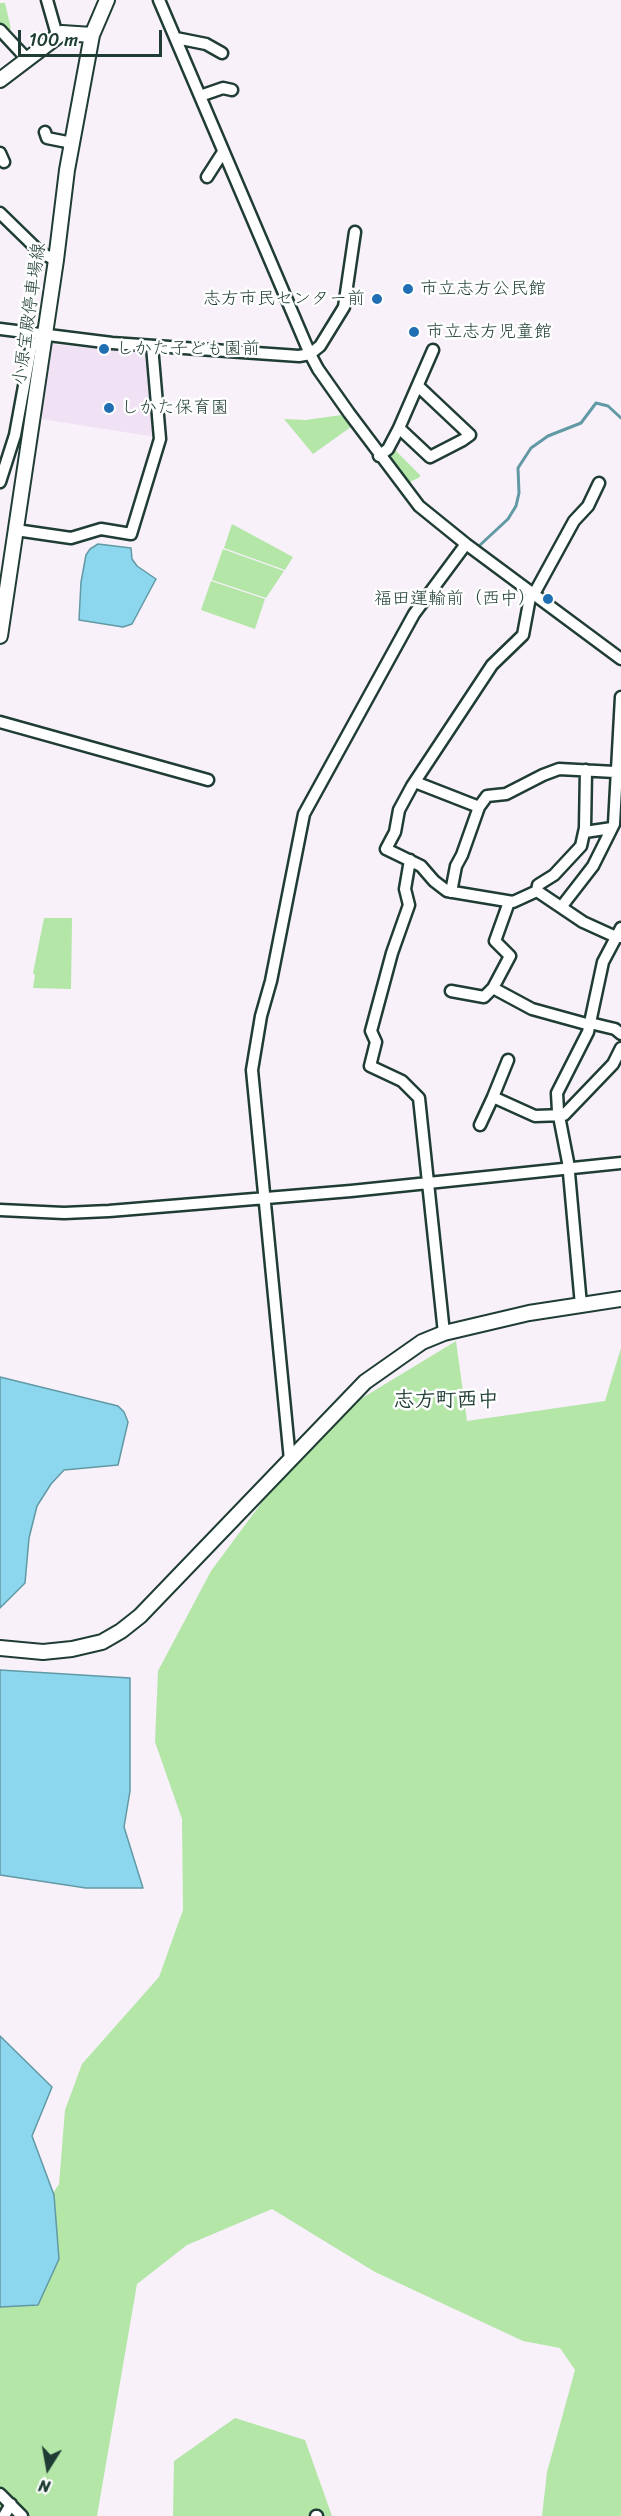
<!DOCTYPE html>
<meta charset="utf-8">
<style>
body{margin:0}
#map{position:relative;width:621px;height:2516px;overflow:hidden;background:#f8f1fa;font-family:Sriracha,sans-serif}
canvas{display:block}
.north{position:absolute;left:18px;top:2438px;width:60px;height:60px;-webkit-text-stroke:4px #fff;paint-order:stroke;rotate:191deg;font-size:16px;font-weight:700;line-height:24px;text-align:center;color:#1f3d34}
.north::after{content:'';display:block;margin:auto;width:21px;height:27px;background:#1f3d34;clip-path:polygon(50% 0,100% 100%,50% 72%,0 100%)}
.scale{position:absolute;left:18px;top:30px;width:144px;height:27px;box-sizing:border-box;border:3px solid #1f3d34;border-top:0;padding-left:8px;font-size:18px;line-height:21px;white-space:nowrap;color:#1f3d34;-webkit-text-stroke:4px #fff;paint-order:stroke}
</style>
<div id="map">
<canvas width="621" height="2516"></canvas>
<div class="north">N</div>
<div class="scale">100 m</div>
</div>
<script>
const c = document.querySelector('canvas').getContext('2d');
c.lineJoin = 'round';
function paint(path, color) { c.fillStyle = color; c.fill(path, 'evenodd'); }
const poly = rows => new Path2D(rows.map(r => 'M' + r).join(''));
function trace(path, color, width, dash) { c.strokeStyle = color; c.lineWidth = width; c.lineCap = dash ? 'butt' : 'round'; c.setLineDash(dash || []); c.stroke(path); }
function label(font, color, halo, rows, align = 'center') {
  c.font = font + ' Sriracha,"Klee One",sans-serif'; c.lineWidth = 5; c.setLineDash([]); c.textBaseline = 'middle'; c.strokeStyle = halo; c.fillStyle = color; for (const [text, x, y, turn = 0] of rows) {
    c.save(); c.translate(x, y); c.rotate((+turn || 0) * Math.PI / 180); c.textAlign = isNaN(turn) ? turn : align; if (halo) c.strokeText(text, 0, 0); c.fillText(text, 0, 0); c.restore();
  }
}
paint(poly([
 [51,344,148,354,155,437,42,419,42,400]
]), '#f0e1f4');
paint(poly([
 [0,3,5,3,11,29,7,30,0,23],
 [341,415,351,427,313,454,284,419,306,420],
 [393,448,420,475,420,477,406,484,391,460,391,457,389,456],
 [232,524,293,557,285,570,224,548],
 [223,549,284,571,266,598,212,580],
 [211,581,265,599,255,629,201,610],
 [44,918,72,918,71,989,33,988,35,975,33,973],
 [456,1341,467,1421,605,1401,621,1348,621,2516,542,2516,547,2472,575,2370,560,2348,523,2341,375,2272,272,2209,187,2245,137,2284,97,2516,0,2516,0,2264,16,2251,59,2184,65,2110,82,2064,159,1977,183,1910,182,1819,155,1742,158,1671,211,1571,282,1475,349,1406],
 [235,2418,305,2440,332,2516,173,2516,174,2461]
]), '#b3e6a7');
const water = poly([
 [98,544,131,548,132,559,137,566,156,579,132,624,123,627,79,620,81,582,86,555,90,549,98,544],
 [0,1377,118,1406,124,1412,128,1422,118,1465,64,1470,51,1484,37,1506,29,1538,25,1583,0,1608,0,1377],
 [0,1670,130,1678,130,1791,124,1827,143,1888,86,1888,0,1875,0,1670],
 [0,2036,52,2087,32,2136,54,2195,59,2259,38,2305,0,2307,0,2036]
]);
paint(water, '#8dd7ee');
trace(water, '#6199a4', 1.5);
trace(poly([
 [479,546,508,519,516,506,519,493,518,468,531,448,548,436,581,423,596,403,608,406,621,418]
]), '#6199a4', 3);
const street = poly([
 [47,0,57,35],
 [159,0,310,354,318,369,349,413,419,506,466,544,621,659],
 [0,30,27,59],
 [176,38,206,44,222,53],
 [200,96,223,88,232,90],
 [45,132,47,138,72,143],
 [0,153,4,162],
 [207,177,223,152],
 [0,213,41,253,56,260],
 [0,329,112,343,299,356,310,354,320,346,344,307,355,232],
 [399,428,430,457,463,440,470,435,418,386],
 [379,456,388,449,399,428,433,350],
 [0,482,15,435,31,348,45,336],
 [16,530,71,538,101,529,131,534,160,439,152,346],
 [531,592,523,635,492,665,412,786,399,810,395,832,386,849,421,866,434,881,447,891,513,902,537,891,583,922,616,937,621,937],
 [534,594,574,521,588,506,599,483],
 [0,722,208,780],
 [415,782,479,807,487,796,506,794,543,775,559,769,615,772],
 [585,832,612,828],
 [410,860,405,889,409,905,392,953,371,1031,376,1042,370,1066,402,1081,419,1098,444,1333],
 [537,891,538,885,554,875,581,846,585,828,586,770],
 [451,892,456,866,462,855,479,807],
 [562,906,593,866,614,824,621,697],
 [493,988,532,1009,590,1025],
 [451,991,484,997,493,988,510,956,495,941,509,902],
 [590,1023,615,1029,621,1034],
 [493,1097,508,1060],
 [480,1125,493,1097,535,1116,564,1115,613,1064,621,1048],
 [0,1210,64,1213,109,1211,351,1191,621,1163],
 [581,1305,568,1162,558,1111,557,1093,588,1032,603,962,621,928],
 [290,1460,252,1070,261,1016,271,981,304,814,414,614,466,544],
 [0,2494,22,2516],
 [4,2516,11,2504],
 [316,2516,317,2516]
]);
const secondary = poly([
 [0,80,62,33,92,35],
 [0,636,56,260,67,170,92,35,107,0],
 [0,1648,43,1652,72,1649,102,1642,121,1631,140,1616,365,1382,422,1342,444,1333,529,1313,621,1299]
]);
trace(street, '#1f3d34', 15);
trace(secondary, '#1f3d34', 18);
trace(street, '#fff', 10);
trace(secondary, '#fff', 14);
for (const [x, y, r, color] of [
 [408,289,6,"#1f6fb2"],
 [377,299,6,"#1f6fb2"],
 [414,332,6,"#1f6fb2"],
 [104,349,6,"#1f6fb2"],
 [109,408,6,"#1f6fb2"],
 [548,599,6,"#1f6fb2"]
]) { const dot = new Path2D(); dot.arc(x, y, r, 0, 2 * Math.PI); c.fillStyle = color; c.fill(dot); trace(dot, '#fff', 2); }
label('18px', '#1f3d34', '#fff', [
 ["市立志方公民館",420,289],
 ["志方市民センター前",365,299,"right"],
 ["市立志方児童館",426,332],
 ["しかた子ども園前",116,349],
 ["しかた保育園",121,408],
 ["福田運輸前（西中）",536,599,"right"]
], 'left');
label('18px', '#1f3d34', '#fff', [
 ["小原宝殿停車場線",30,314,-82]
]);
label('bold 21px', '#1f3d34', '#fff', [
 ["志方町西中",446,1401]
]);
</script>
